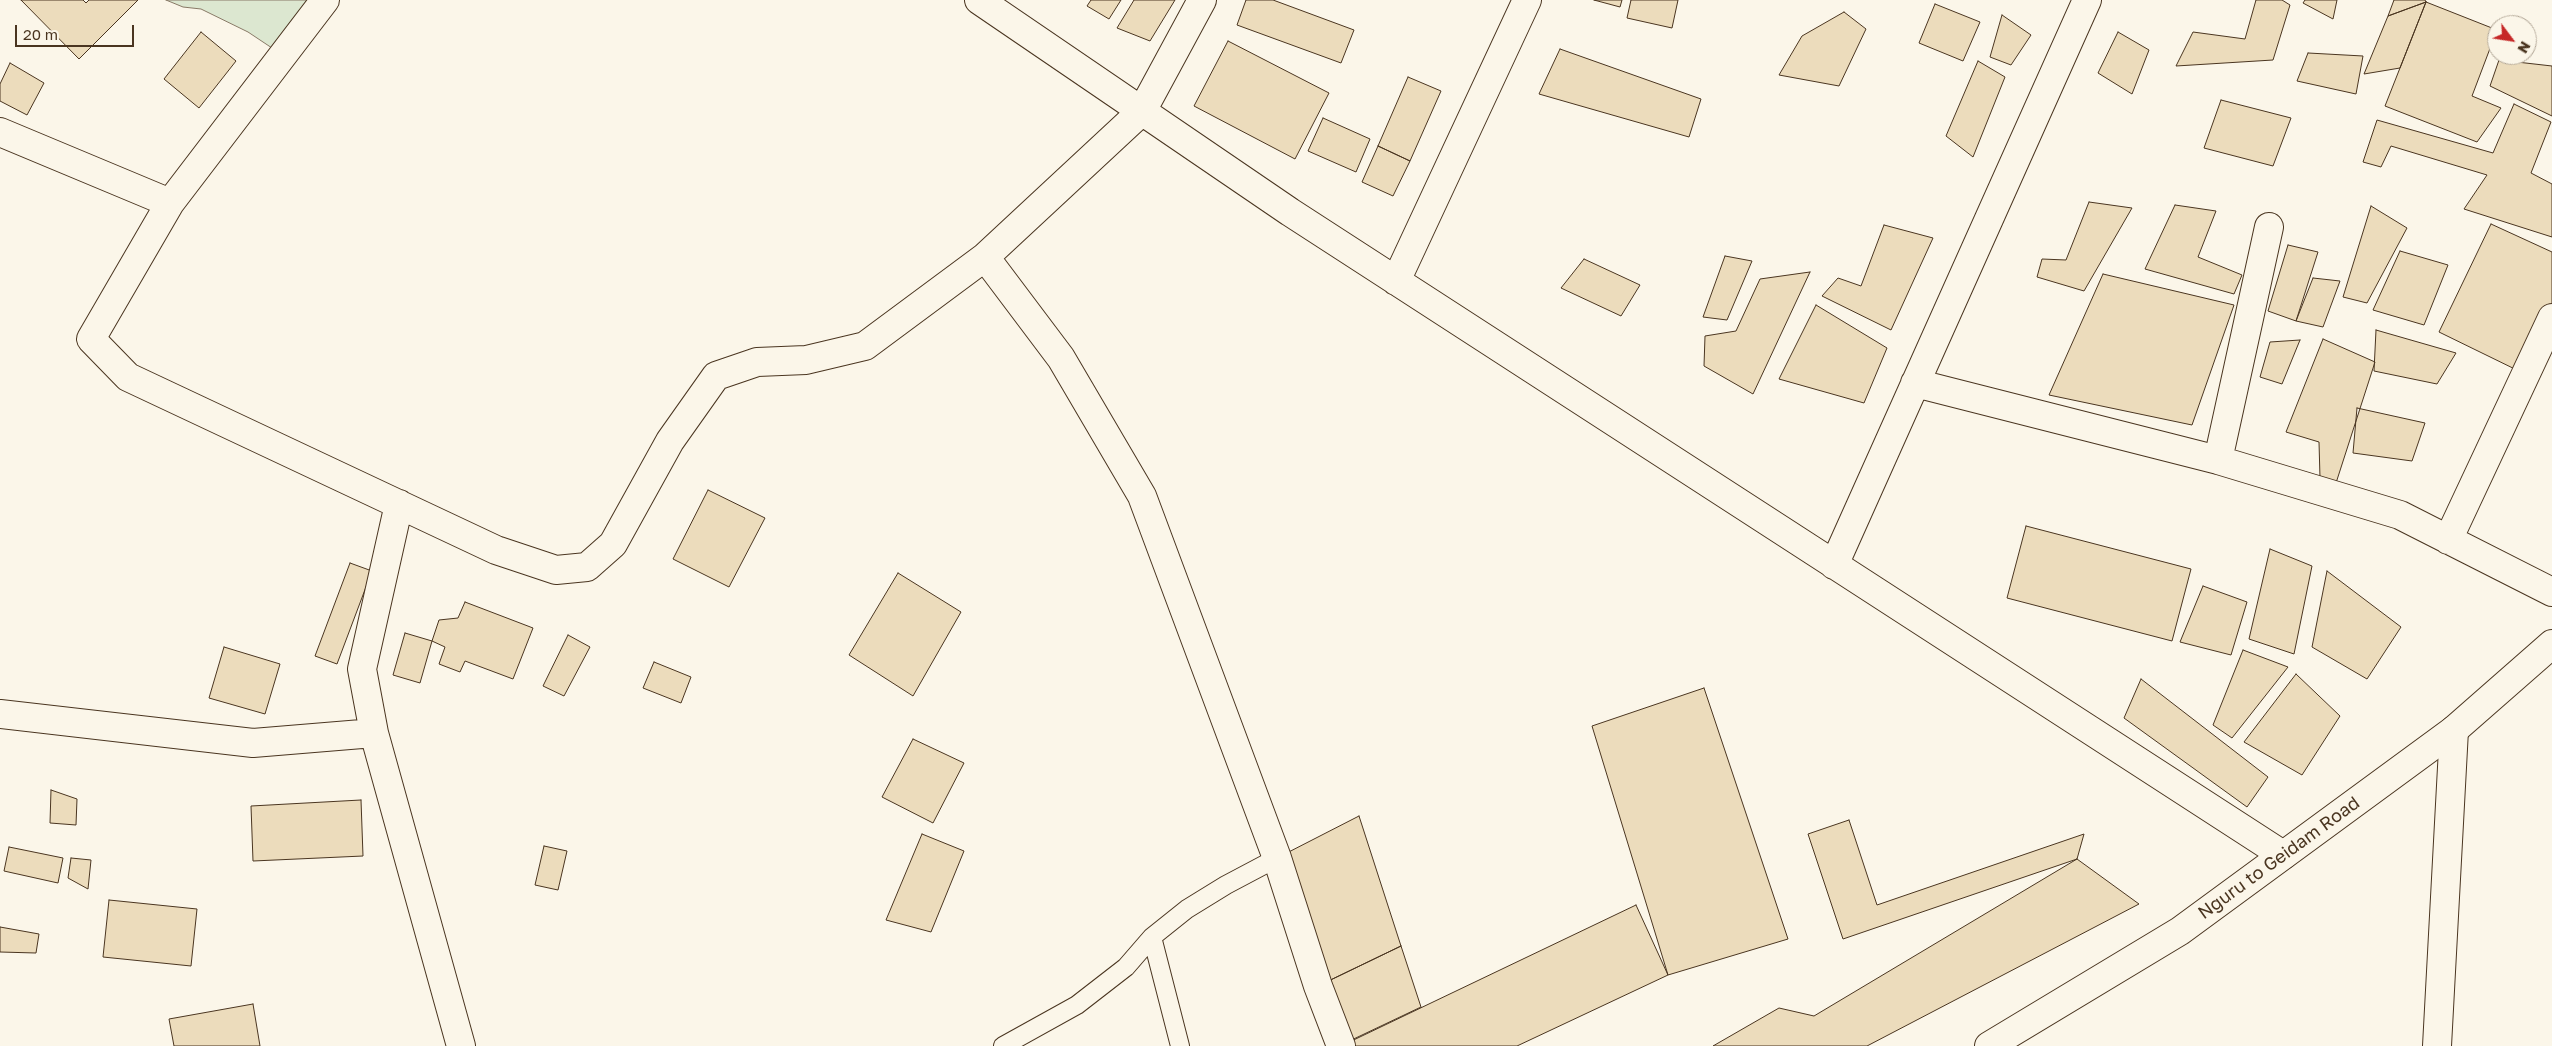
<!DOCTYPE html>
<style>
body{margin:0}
#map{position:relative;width:2552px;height:1046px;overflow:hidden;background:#fbf6e9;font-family:"Golos Text",sans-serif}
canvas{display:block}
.north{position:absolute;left:2487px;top:15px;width:50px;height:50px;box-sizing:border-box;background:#fbf6e9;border:1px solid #b4a999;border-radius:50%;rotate:121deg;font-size:14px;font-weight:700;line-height:20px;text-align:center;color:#4a3520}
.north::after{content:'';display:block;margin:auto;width:18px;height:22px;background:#c62828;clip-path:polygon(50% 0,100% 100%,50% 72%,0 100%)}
.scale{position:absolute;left:15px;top:25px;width:119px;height:22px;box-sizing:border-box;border:2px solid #4a3520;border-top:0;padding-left:6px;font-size:15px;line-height:18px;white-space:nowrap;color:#4a3520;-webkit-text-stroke:4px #fbf6e9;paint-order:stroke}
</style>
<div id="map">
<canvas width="2552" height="1046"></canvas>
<div class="north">N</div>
<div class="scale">20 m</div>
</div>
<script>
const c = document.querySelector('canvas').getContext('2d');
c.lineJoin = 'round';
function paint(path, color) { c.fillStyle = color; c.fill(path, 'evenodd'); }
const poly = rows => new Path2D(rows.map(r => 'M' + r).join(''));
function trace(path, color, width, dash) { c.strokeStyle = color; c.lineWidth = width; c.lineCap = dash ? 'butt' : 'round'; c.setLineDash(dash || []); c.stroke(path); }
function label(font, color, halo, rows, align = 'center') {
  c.font = font + ' "Golos Text",sans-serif'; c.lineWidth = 4; c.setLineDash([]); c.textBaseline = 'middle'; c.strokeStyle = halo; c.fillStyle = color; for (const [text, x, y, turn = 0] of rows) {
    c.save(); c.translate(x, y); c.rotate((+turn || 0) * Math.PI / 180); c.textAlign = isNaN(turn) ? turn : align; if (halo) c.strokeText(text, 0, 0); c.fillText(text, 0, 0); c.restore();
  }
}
const green = poly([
 [166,0,313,0,275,50,248,32,201,9,183,7,166,0]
]);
paint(green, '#dce7d0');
trace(green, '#887966', 1);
const building = poly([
 [21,0,83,0,86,3,89,0,138,0,79,59,21,0],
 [1091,0,1121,0,1109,19,1087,6,1091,0],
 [1134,0,1175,0,1150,41,1117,28,1134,0],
 [1246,0,1273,0,1354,30,1341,63,1237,25,1246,0],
 [1594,0,1622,0,1620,7,1594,0],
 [1631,0,1678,0,1672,28,1627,18,1631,0],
 [2256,0,2282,0,2290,5,2273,60,2176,66,2193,32,2245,39,2256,0],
 [2305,0,2337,0,2333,19,2303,3,2305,0],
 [2394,0,2425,0,2426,2,2388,16,2394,0],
 [2426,2,2497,30,2472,96,2501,108,2477,142,2385,106,2426,2],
 [2426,2,2400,68,2364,74,2388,16,2426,2],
 [1935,4,1980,22,1963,61,1919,43,1935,4],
 [1844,12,1866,29,1839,86,1779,75,1802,36,1844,12],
 [2002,15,2031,35,2011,65,1990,57,2002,15],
 [201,32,236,61,199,108,164,79,201,32],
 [2118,32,2149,50,2132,94,2098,73,2118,32],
 [1228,41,1329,93,1295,159,1194,106,1228,41],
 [1560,49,1701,99,1689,137,1539,94,1560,49],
 [2308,53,2363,56,2356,94,2297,81,2308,53],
 [2499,60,2552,66,2552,116,2490,86,2499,60],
 [1978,61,2005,77,1973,157,1946,136,1978,61],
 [10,63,44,83,27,115,0,101,0,84,10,63],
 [1408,77,1441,91,1410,161,1378,146,1408,77],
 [2221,100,2291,118,2273,166,2204,148,2221,100],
 [2514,104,2551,122,2531,173,2552,184,2552,237,2464,209,2487,175,2391,146,2381,167,2363,162,2377,120,2493,153,2514,104],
 [1323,118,1370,139,1356,172,1308,151,1323,118],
 [1378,146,1410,161,1393,196,1362,182,1378,146],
 [2089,202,2132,208,2084,291,2037,277,2042,259,2066,260,2089,202],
 [2175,205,2216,211,2198,257,2242,275,2234,294,2145,269,2175,205],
 [2371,206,2407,228,2367,303,2343,297,2371,206],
 [2491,224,2552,252,2552,318,2525,374,2439,332,2491,224],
 [1884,225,1933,238,1891,330,1822,296,1838,278,1861,286,1884,225],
 [2288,245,2318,252,2296,321,2268,311,2288,245],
 [2400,251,2448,265,2424,325,2373,310,2400,251],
 [1725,256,1752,261,1727,320,1703,317,1725,256],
 [1584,259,1640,285,1621,316,1561,288,1584,259],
 [1810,272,1753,394,1704,366,1705,336,1736,331,1760,279,1810,272],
 [2103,274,2234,305,2192,425,2049,395,2103,274],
 [2313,278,2340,281,2323,327,2296,321,2313,278],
 [1816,305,1887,348,1864,403,1779,379,1816,305],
 [2376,330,2456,353,2437,384,2374,371,2376,330],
 [2323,339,2375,362,2336,483,2320,478,2319,442,2286,432,2323,339],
 [2300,340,2282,384,2260,377,2270,342,2300,340],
 [2357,408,2425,423,2412,461,2353,453,2357,408],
 [708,490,765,518,729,587,673,559,708,490],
 [2026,526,2191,569,2172,641,2007,598,2026,526],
 [2270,549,2312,566,2294,654,2249,639,2270,549],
 [350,563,372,571,337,664,315,656,350,563],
 [2327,571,2401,627,2367,679,2312,647,2327,571],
 [898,573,961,612,913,696,849,655,898,573],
 [2203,586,2247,602,2231,655,2180,642,2203,586],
 [465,602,533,628,513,679,465,661,460,672,439,664,445,647,432,641,439,620,458,618,465,602],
 [405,633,432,641,420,683,393,675,405,633],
 [568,635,590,647,564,696,543,686,568,635],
 [224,647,280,664,265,714,209,698,224,647],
 [2243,650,2288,667,2232,738,2213,725,2243,650],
 [654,662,691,677,681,703,643,688,654,662],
 [2296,674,2340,716,2302,775,2244,742,2296,674],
 [2141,679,2268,777,2247,807,2124,718,2141,679],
 [1704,688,1788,939,1668,975,1592,726,1704,688],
 [913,739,964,763,933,823,882,797,913,739],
 [51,790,77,799,76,825,50,823,51,790],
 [361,800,363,856,253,861,251,806,361,800],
 [1359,816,1401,946,1318,986,1277,858,1359,816],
 [1849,820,1877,905,2084,834,2077,859,1843,939,1808,834,1849,820],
 [922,834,964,851,931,932,886,920,922,834],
 [544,846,567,851,558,890,535,885,544,846],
 [9,847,63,858,58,883,4,871,9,847],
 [71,858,91,860,88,889,68,878,71,858],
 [2077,859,2139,904,1867,1046,1713,1046,1779,1008,1814,1016,2077,859],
 [109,900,197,909,191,966,103,957,109,900],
 [1636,905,1668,975,1517,1046,1341,1046,1636,905],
 [0,927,39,934,36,953,0,952,0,927],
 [1401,946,1421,1007,1341,1045,1318,986,1401,946],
 [253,1004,260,1046,174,1046,169,1019,253,1004]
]);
paint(building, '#ecdcbc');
trace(building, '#4a3520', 1);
const lane = poly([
 [1152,937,1180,1046],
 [1003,1046,1077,1005,1126,967,1152,937,1187,909,1226,885,1277,858]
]);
const street = poly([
 [325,0,170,203,91,339,128,377,496,550,556,570,587,567,613,544,670,441,716,376,757,362,806,360,865,346,985,257,1142,111,1202,0],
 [979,0,1290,212,2283,855],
 [0,132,170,203],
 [985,257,1061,358,1142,496,1277,858,1318,986,1341,1046],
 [1396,281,1527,0],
 [1915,383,2218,460,2400,515,2552,592],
 [2218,460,2269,227],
 [399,504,362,669,374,733,461,1046],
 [2448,540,2552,318],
 [1834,565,2087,0],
 [0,714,253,743,374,733],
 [2437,1046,2454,730]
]);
const primary = poly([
 [1989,1046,2180,931,2454,730,2552,644]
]);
trace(lane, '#4a3520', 20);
trace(street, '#4a3520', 30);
trace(primary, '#4a3520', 30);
trace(lane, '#fbf6e9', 18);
trace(street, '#fbf6e9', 28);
trace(primary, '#fbf6e9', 28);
label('18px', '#4a3520', '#fbf6e9', [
 ["Nguru to Geidam Road",2279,858,-36]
]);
</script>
